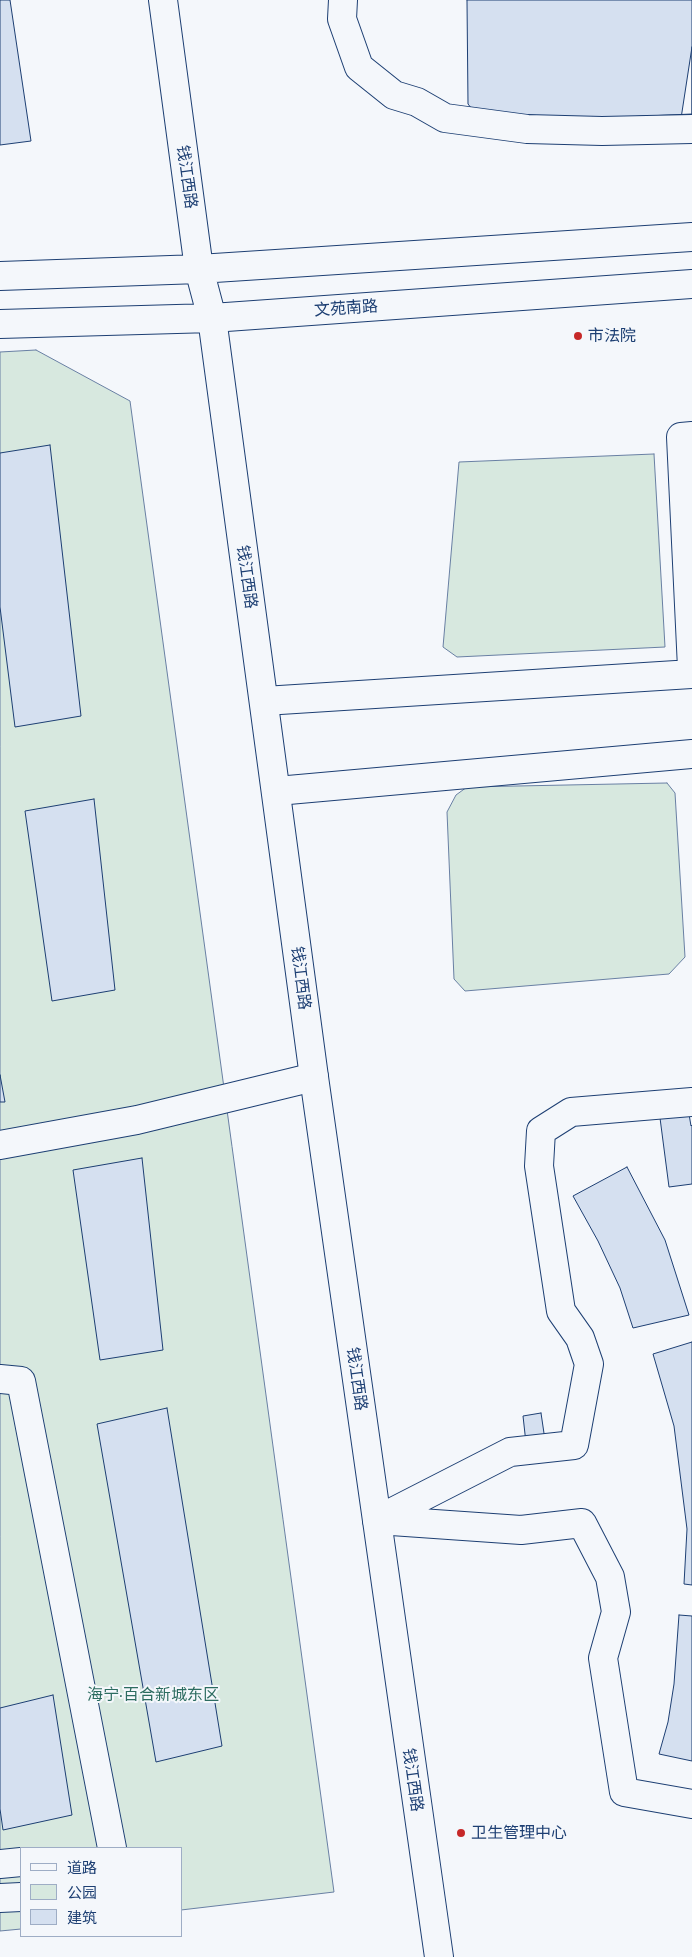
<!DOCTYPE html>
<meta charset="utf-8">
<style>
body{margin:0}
#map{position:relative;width:692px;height:1957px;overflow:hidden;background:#f4f7fb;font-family:"Exo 2","Noto Sans SC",sans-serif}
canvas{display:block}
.legend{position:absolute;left:20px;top:1847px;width:162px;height:90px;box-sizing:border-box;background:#f4f7fb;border:1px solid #9eadc5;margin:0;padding:6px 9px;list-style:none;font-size:15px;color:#1d3f73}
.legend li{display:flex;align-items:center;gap:10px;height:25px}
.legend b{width:25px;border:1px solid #9eadc5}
</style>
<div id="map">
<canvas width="692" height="1957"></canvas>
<ul class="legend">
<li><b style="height:6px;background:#f4f7fb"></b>道路</li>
<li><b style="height:14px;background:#d7e8df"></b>公园</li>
<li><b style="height:14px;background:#d5e0f0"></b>建筑</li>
</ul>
</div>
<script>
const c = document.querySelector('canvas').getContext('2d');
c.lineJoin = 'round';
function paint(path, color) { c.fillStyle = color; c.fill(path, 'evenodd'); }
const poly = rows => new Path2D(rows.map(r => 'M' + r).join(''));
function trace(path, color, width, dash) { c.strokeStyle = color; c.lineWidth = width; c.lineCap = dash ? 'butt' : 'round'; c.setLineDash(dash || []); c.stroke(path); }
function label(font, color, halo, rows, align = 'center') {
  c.font = font + ' "Exo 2","Noto Sans SC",sans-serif'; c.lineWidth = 4; c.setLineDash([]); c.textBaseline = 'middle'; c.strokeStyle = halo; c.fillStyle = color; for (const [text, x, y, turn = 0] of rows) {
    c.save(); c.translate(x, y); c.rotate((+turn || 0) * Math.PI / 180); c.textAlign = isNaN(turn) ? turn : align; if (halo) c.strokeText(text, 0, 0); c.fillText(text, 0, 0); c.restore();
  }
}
const green = poly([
 [36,350,130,401,334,1892,181,1910,181,1848,21,1848,21,1929,0,1931,0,352,36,350],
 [654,454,665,647,457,657,443,647,459,462,654,454],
 [667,783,675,793,685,957,669,974,465,991,454,979,447,812,456,795,467,787,667,783]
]);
paint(green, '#d7e8df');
trace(green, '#687fa3', 1);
const building = poly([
 [0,0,10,0,31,141,0,145,0,0],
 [467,0,692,0,692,114,511,122,479,118,468,104,467,0],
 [692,47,692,133,680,125,692,47],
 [50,445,81,716,15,727,0,607,0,453,50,445],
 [94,799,115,990,52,1001,25,811,94,799],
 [0,1075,5,1102,0,1102,0,1075],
 [689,1114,691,1126,692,1125,692,1184,669,1187,660,1118,689,1114],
 [142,1158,163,1350,100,1360,73,1170,142,1158],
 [627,1167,665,1240,689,1315,633,1328,620,1288,598,1241,573,1196,627,1167],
 [692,1342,692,1585,684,1584,687,1529,674,1426,653,1354,692,1342],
 [167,1408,222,1746,156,1762,97,1424,167,1408],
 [541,1413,545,1440,526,1443,523,1416,541,1413],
 [679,1615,692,1616,692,1761,659,1754,668,1722,674,1684,679,1615],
 [53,1695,72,1815,3,1830,0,1809,0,1708,53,1695]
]);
paint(building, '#d5e0f0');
trace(building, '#1d3f73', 1);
const minor = poly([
 [343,0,342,19,359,67,394,95,417,102,445,118,527,129,602,131,692,129],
 [692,436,681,437,692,668],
 [264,701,692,674],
 [277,791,692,754],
 [0,1145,137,1120,314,1077],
 [0,1379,21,1381,112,1848],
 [377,1520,510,1452,574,1445,589,1364,580,1338,561,1311,539,1166,541,1131,571,1112,692,1102],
 [377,1520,521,1530,582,1523,610,1577,616,1612,603,1658,624,1792,692,1804],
 [0,1864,21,1862],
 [0,1898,21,1897]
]);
const major = poly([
 [163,0,199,269,212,318,314,1077,439,1957],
 [0,276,199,269,692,237],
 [0,324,212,318,692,284]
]);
trace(minor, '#1d3f73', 30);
trace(major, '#1d3f73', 30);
trace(minor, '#f4f7fb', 28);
trace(major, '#f4f7fb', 28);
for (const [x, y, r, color] of [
 [578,336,5,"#c62828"],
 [461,1833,5,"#c62828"]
]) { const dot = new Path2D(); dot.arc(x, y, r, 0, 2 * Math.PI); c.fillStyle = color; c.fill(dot); trace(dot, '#f4f7fb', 2); }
label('16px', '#1d3f73', '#f4f7fb', [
 ["钱江西路",187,177,82],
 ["文苑南路",346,308,-4],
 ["钱江西路",247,577,82],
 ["钱江西路",301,978,83],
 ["钱江西路",357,1379,82],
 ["钱江西路",413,1780,82]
]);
label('16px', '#1d3f73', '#f4f7fb', [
 ["市法院",588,336],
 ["卫生管理中心",471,1833]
], 'left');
label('16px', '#2c6c60', '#f4f7fb', [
 ["海宁·百合新城东区",153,1695]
]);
</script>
